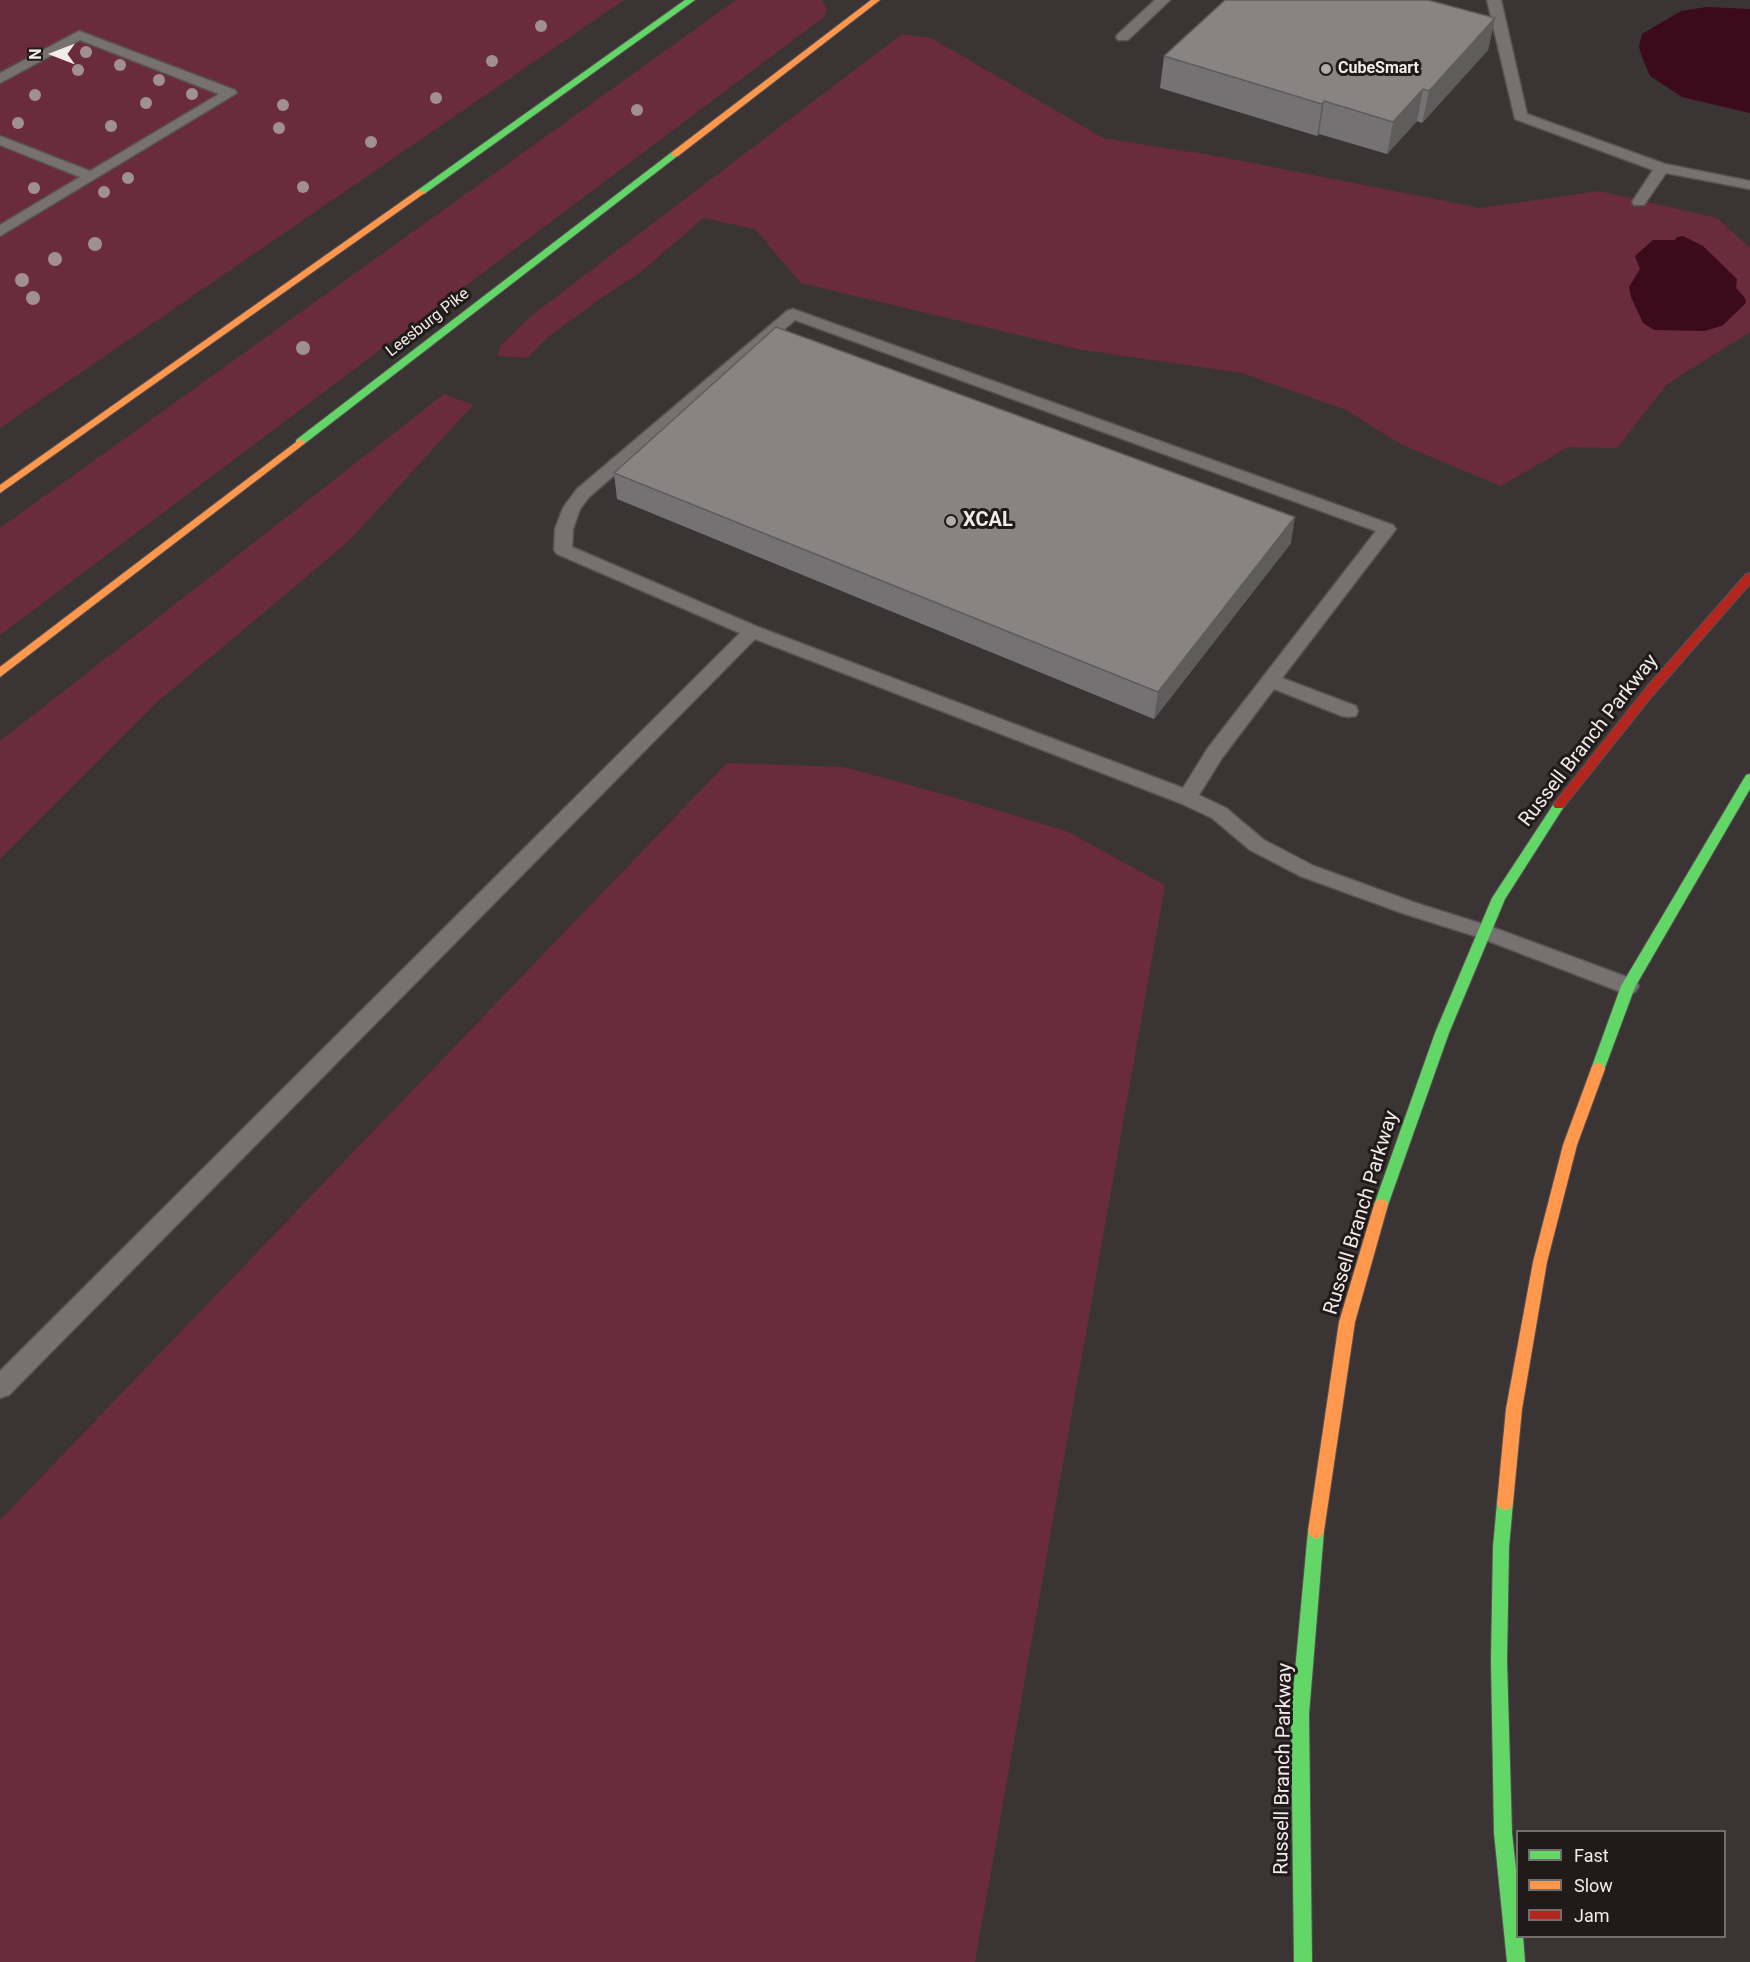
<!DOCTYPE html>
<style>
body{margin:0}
#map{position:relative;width:1750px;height:1962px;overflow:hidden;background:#3a3435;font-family:Roboto,sans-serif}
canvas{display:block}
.legend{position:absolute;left:1516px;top:1830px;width:210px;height:108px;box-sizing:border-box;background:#201a1b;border:2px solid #746d6e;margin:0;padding:8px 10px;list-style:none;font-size:18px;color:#f3eaeb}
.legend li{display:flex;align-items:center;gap:12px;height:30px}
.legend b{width:30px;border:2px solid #746d6e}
.north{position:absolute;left:24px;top:24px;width:60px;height:60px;-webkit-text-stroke:4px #201a1b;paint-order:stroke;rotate:270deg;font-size:16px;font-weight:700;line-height:24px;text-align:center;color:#f3eaeb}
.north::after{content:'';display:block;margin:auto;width:21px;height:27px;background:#f3eaeb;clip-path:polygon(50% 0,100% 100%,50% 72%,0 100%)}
</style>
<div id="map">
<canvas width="1750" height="1962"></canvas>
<ul class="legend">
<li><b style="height:8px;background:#63d668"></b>Fast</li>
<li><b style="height:8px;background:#ff974d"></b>Slow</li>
<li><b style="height:8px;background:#b3261e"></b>Jam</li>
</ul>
<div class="north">N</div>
</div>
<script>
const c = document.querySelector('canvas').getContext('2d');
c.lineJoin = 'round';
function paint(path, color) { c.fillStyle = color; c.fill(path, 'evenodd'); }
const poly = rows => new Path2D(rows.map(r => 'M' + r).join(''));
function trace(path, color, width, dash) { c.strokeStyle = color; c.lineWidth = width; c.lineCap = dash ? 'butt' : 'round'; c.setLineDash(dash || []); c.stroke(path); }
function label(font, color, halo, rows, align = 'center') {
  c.font = font + ' Roboto,sans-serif'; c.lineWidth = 6; c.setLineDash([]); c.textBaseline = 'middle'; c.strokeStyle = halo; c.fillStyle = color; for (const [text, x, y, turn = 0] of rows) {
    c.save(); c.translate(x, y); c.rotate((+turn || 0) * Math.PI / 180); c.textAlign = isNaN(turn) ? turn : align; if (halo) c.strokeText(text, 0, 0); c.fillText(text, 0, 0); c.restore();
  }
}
paint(poly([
 [0,0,624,0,0,428],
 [736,0,821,0,827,8,825,16,0,635,0,528],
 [902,34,931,38,1103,138,1222,157,1480,208,1599,191,1717,218,1750,248,1750,332,1667,384,1617,448,1568,447,1501,486,1402,445,1346,410,1242,373,1077,349,801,283,755,229,703,218,641,272,604,296,549,336,527,358,498,356,500,346,531,316],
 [444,394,473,405,349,541,157,702,0,859,0,741],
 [727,763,844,767,953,797,1066,831,1165,885,975,1962,0,1962,0,1520]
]), '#6a2c3d');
paint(poly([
 [1707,7,1750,9,1750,113,1682,97,1650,76,1642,57,1639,47,1642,34,1681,11],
 [1683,236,1703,246,1737,279,1736,288,1745,298,1746,303,1722,326,1704,331,1654,330,1643,323,1631,297,1629,287,1640,269,1635,256,1653,240,1675,240,1677,237]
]), '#3b0a1b');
const lane = poly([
 [1155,0,1170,0,1128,40,1118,40,1116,37,1118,34,1155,0],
 [1487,0,1501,0,1527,114,1665,164,1750,181,1750,189,1666,173,1644,205,1634,205,1632,202,1653,170,1515,119,1487,0],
 [79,31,235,90,237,93,0,236,0,225,80,177,0,145,0,136,90,171,219,94,80,40,0,83,0,73,79,31],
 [793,309,1393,525,1396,529,1393,533,1282,678,1356,706,1358,711,1356,716,1349,717,1342,716,1274,689,1222,758,1199,795,1226,808,1264,840,1314,866,1416,903,1492,927,1635,980,1639,986,1635,992,1628,994,1621,992,1478,937,1402,913,1300,876,1250,850,1212,818,1180,803,755,639,9,1395,0,1398,0,1371,740,633,557,554,554,550,555,529,563,508,577,489,787,311,793,309],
 [795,320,1376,531,1208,748,1183,788,758,627,572,547,573,529,580,509,589,497,795,320]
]);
const fast = poly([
 [685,0,695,0,424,194,418,194,418,190,685,0],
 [672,152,680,154,304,444,296,444,296,440,672,152],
 [1750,774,1750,789,1635,987,1603,1073,1593,1073,1591,1069,1621,986,1746,775,1750,774],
 [1559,800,1565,805,1505,899,1449,1033,1388,1205,1386,1209,1381,1211,1376,1209,1374,1205,1435,1033,1492,898,1555,802,1559,800],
 [1505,1496,1511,1498,1513,1503,1509,1547,1507,1660,1512,1833,1518,1887,1518,1936,1523,1936,1525,1962,1507,1962,1494,1833,1491,1660,1493,1547,1497,1503,1499,1498,1505,1496],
 [1316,1523,1322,1526,1324,1531,1309,1714,1312,1962,1294,1962,1291,1714,1308,1531,1310,1526,1316,1523]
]);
const slow = poly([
 [871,0,880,0,678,156,672,156,672,152,871,0],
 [418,190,426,192,0,493,0,485,418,190],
 [300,439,305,442,304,444,0,677,0,667,300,439],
 [1598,1063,1603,1065,1605,1069,1577,1145,1547,1262,1522,1409,1513,1503,1511,1508,1505,1510,1499,1508,1497,1503,1506,1409,1533,1262,1563,1145,1591,1069,1593,1065,1598,1063],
 [1381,1199,1386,1201,1388,1205,1355,1322,1324,1531,1322,1536,1316,1539,1310,1536,1308,1531,1339,1322,1374,1205,1376,1201,1381,1199]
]);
const jam = poly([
 [1750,573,1750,584,1653,695,1563,808,1555,808,1553,805,1555,802,1645,689,1746,574,1750,573]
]);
trace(lane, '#585253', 3);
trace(fast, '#585253', 2);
trace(slow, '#585253', 2);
trace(jam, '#585253', 2);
paint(lane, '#777172');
paint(fast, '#63d668');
paint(slow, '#ff974d');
paint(jam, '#b3261e');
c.fillStyle = '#a09092';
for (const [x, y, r] of [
 [541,26,6],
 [86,52,6],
 [492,61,6],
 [120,65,6],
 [78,70,6],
 [159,80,6],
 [192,94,6],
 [35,95,6],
 [436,98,6],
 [146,103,6],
 [283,105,6],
 [637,110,6],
 [18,123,6],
 [111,126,6],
 [279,128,6],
 [371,142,6],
 [128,178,6],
 [303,187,6],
 [34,188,6],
 [104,192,6],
 [95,244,7],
 [55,259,7],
 [22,280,7],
 [33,298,7],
 [303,348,7]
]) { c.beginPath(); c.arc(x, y, r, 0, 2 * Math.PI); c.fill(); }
paint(poly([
 [1495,18,1488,50,1422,123,1417,121,1387,154,1319,134,1317,136,1160,88,1164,56],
 [614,473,1291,543,1154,719,617,499]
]), '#767172');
paint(poly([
 [1495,18,1488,50,1422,123,1429,91],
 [1423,89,1417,121,1387,154,1393,122],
 [1324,101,1319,134,1317,136,1322,104],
 [1295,517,1291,543,1154,719,1158,692]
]), '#605c5c');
const building = poly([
 [1225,0,1428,0,1495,18,1429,91,1423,89,1393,122,1324,101,1322,104,1164,56,1225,0],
 [776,327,1295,517,1158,692,614,473,776,327]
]);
paint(building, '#898384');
trace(building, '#605c5c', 1.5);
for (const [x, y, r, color] of [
 [1326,69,6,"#b2aaab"],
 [951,521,6,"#b2aaab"]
]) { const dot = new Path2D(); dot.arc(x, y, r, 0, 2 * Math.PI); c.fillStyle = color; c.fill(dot); trace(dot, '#201a1b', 2); }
label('bold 16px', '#f3eaeb', '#201a1b', [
 ["CubeSmart",1338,69]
], 'left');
label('16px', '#f3eaeb', '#201a1b', [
 ["Leesburg Pike",428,323,-38]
]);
label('bold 20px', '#f3eaeb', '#201a1b', [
 ["XCAL",963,521]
], 'left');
label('20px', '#f3eaeb', '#201a1b', [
 ["Russell Branch Parkway",1589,741,-52],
 ["Russell Branch Parkway",1362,1213,-73],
 ["Russell Branch Parkway",1284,1769,-89]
]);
</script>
